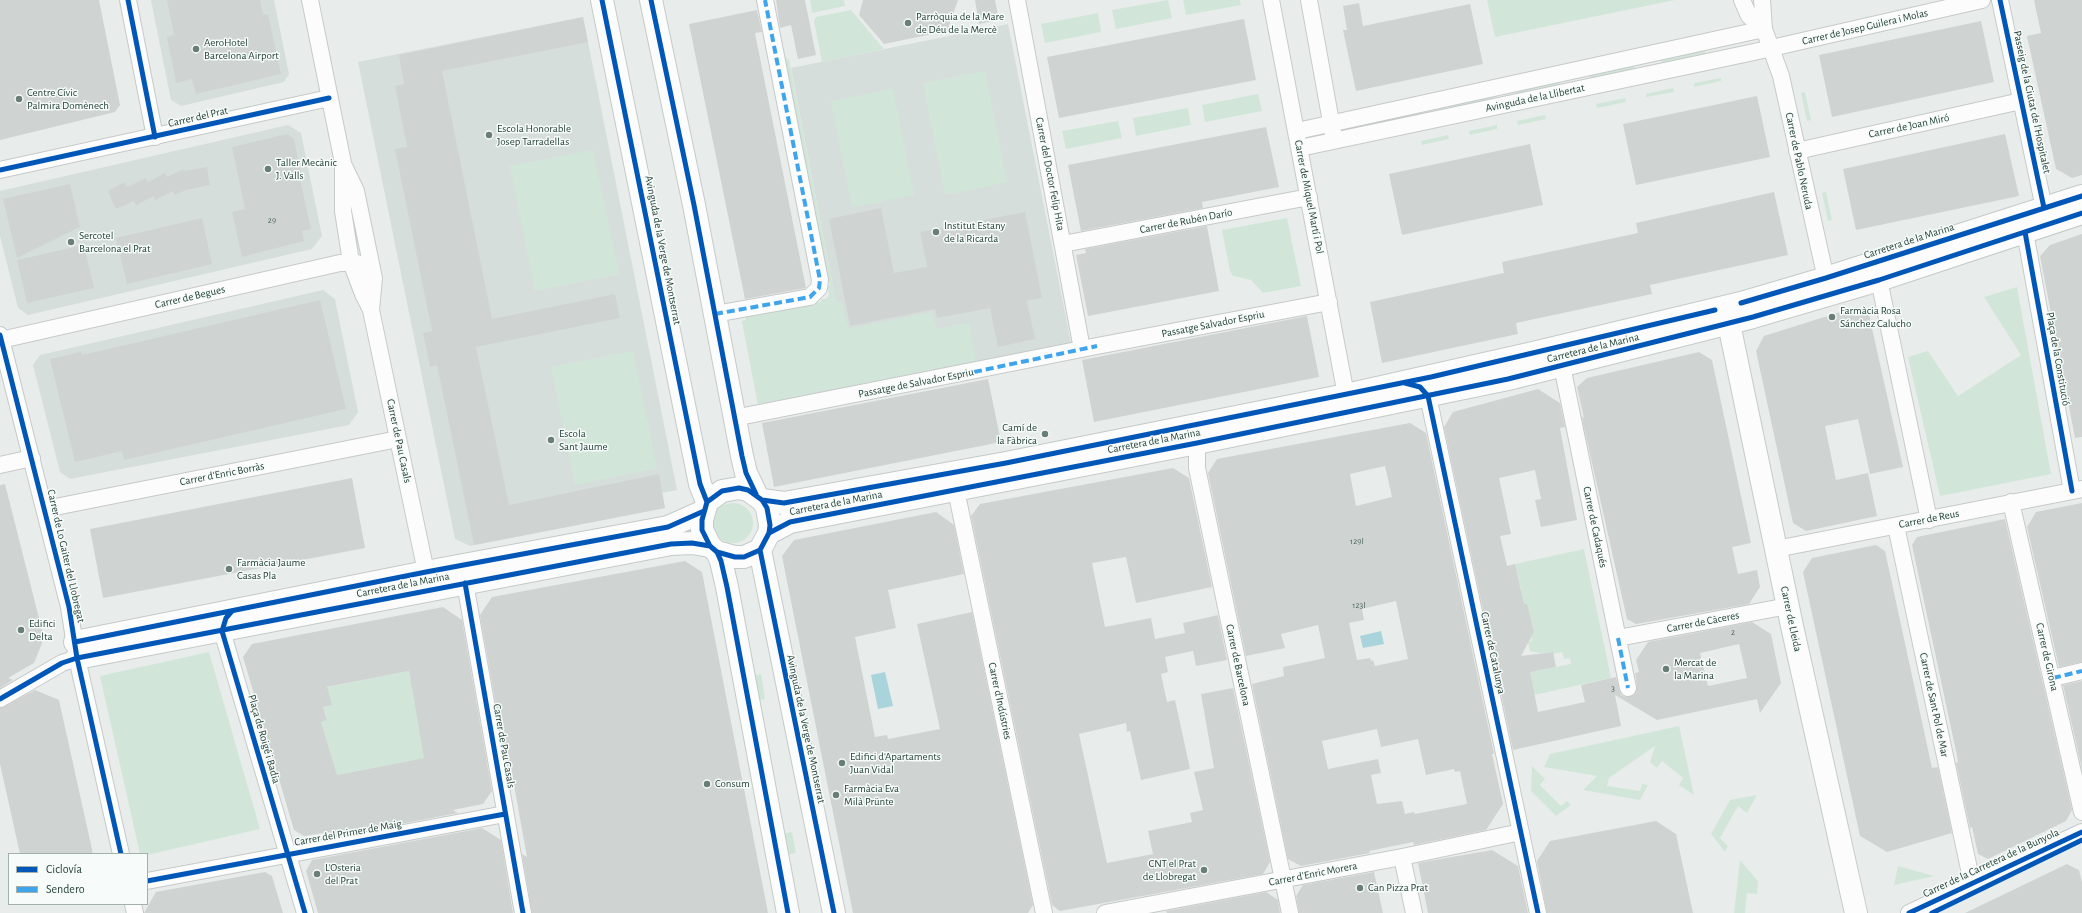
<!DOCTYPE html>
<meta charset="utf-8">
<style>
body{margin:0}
#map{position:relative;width:2082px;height:913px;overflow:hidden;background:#e8edeb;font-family:"Alegreya Sans",sans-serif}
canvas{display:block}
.legend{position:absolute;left:8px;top:853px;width:140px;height:52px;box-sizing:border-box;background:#f7fbf9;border:1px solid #a3b1ad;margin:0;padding:5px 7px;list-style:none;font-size:12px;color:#24423a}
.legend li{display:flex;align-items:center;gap:8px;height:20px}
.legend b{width:20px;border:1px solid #a3b1ad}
</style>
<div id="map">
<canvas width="2082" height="913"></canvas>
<ul class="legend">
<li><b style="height:5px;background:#0057b8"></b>Ciclovía</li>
<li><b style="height:5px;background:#3ea4ec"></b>Sendero</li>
</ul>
</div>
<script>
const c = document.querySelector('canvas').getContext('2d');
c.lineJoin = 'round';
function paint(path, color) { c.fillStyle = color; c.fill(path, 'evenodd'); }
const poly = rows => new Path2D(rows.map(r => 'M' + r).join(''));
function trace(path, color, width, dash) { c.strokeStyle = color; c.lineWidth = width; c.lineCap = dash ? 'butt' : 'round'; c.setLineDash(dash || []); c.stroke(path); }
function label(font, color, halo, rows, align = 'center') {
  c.font = font + ' "Alegreya Sans",sans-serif'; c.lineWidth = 3; c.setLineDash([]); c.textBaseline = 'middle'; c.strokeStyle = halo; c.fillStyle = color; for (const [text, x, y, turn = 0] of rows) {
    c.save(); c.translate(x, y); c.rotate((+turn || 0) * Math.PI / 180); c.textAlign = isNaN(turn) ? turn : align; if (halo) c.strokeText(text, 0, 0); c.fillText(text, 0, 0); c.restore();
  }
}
paint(poly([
 [151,0,274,0,289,74,284,82,181,106,171,100],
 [583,17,677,490,662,493,665,508,470,546,455,539,358,62],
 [1008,24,1071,343,758,404,742,321,836,303,791,68],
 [288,125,301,133,322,236,312,249,28,315,18,308,0,236,0,191],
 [323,290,335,299,358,412,349,425,70,479,60,472,33,365,40,355]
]), '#d6dedb');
paint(poly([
 [810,0,844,0,845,6,812,13],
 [1168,0,1172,18,1116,29,1112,10],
 [1183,0,1240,0,1241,5,1186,15],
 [1487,0,1675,0,1495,37],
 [851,10,884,49,822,62,814,21,816,17],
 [1098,13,1101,32,1045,43,1041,24],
 [1705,50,1706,56,1662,65,1661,59],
 [786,58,789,60,836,302,842,302,848,329,932,312,936,329,969,323,976,361,758,404,742,321,746,320,745,315,821,302,821,299,826,299,829,295,828,286,830,285,821,254,823,253,815,208,812,209,808,187,810,186,808,175,805,175,801,153,803,152,784,59],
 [1634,66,1635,71,1590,80,1589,75],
 [985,71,1007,182,945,195,923,83],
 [1721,78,1721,81,1694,87,1694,83],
 [1559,81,1560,87,1516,96,1515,90],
 [1673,88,1674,92,1646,97,1646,94],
 [893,89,914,195,852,207,831,101],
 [1805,92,1811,120,1807,121,1801,93],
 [1258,94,1262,111,1205,122,1202,105],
 [1493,95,1494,101,1450,110,1449,105],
 [1625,98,1626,102,1597,108,1596,104],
 [1188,108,1191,125,1136,136,1133,118],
 [1545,115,1546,119,1518,125,1517,121],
 [1118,121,1122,138,1066,149,1062,131],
 [1497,125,1497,129,1470,135,1469,131],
 [1448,135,1449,139,1422,145,1421,141],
 [593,150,619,274,535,291,510,166],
 [1826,192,1832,220,1828,221,1822,193],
 [1287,218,1301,286,1263,293,1251,280,1233,276,1230,271,1222,230],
 [2017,287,2051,474,1940,496,1908,357,1928,351,1958,396,2021,355,1984,297],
 [633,351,657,468,575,485,551,367],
 '713 523a20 20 0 1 1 40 0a20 20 0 1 1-40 0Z',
 [1584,549,1611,678,1534,695,1528,666,1535,671,1571,664,1570,658,1564,659,1562,652,1553,654,1553,652,1540,653,1530,651,1528,642,1532,641,1531,634,1534,632,1532,623,1500,600,1521,590,1515,564],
 [209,652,260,829,147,855,140,854,100,676],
 [409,671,425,758,336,775,321,722,327,720,325,712,309,691],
 [761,674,765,699,755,701,750,676],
 [1679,726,1694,795,1679,785,1683,778,1662,761,1657,768,1650,762,1655,746,1609,778,1607,786,1640,791,1642,784,1648,785,1640,800,1583,790,1597,776,1544,767,1550,754],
 [1532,766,1545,779,1540,785,1561,806,1567,801,1571,805,1556,816,1531,791],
 [1757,795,1747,813,1738,806,1720,838,1728,846,1725,852,1711,834,1730,800],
 [792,832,796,853,784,855,780,834],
 [1740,860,1758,881,1757,894,1747,893,1745,913,1734,913],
 [1898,866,1934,876,1894,885]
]), '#d1e6d8');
paint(poly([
 [1381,631,1384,644,1363,648,1360,636],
 [885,672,893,706,878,709,871,675]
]), '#a9d4db');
paint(poly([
 [0,0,99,0,120,105,115,112,0,140],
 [167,0,260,0,263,15,268,14,281,74,196,94,192,79,176,83,167,37,174,35],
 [776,0,805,0,816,55,798,59,791,25,780,28],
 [863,0,958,0,947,31,884,44,859,15],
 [975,0,995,0,999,20,979,24],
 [2034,0,2082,0,2082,175,2072,178,2056,169,2027,36,2041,33],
 [1359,3,1363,26,1470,4,1483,64,1356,91,1343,30,1347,30,1343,6],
 [757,10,762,32,755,33,806,288,745,299,689,24],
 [583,17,588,42,442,71,492,319,615,294,620,318,476,347,509,505,659,474,665,508,474,545,437,365,430,367,423,333,432,331,395,149,407,147,395,86,404,84,399,55],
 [1244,19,1256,80,1059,118,1047,57],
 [1981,21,1994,82,1832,117,1819,55],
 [1757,96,1770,157,1636,185,1623,124],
 [1266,127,1279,187,1202,202,1203,208,1081,231,1068,165],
 [287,134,294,139,302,178,300,179,311,229,302,231,304,241,242,257,232,212,245,209,232,147],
 [2005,134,2019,196,1856,230,1843,169],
 [1530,144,1543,205,1402,235,1389,174],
 [207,167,210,185,186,190,174,195,173,191,155,200,154,196,136,205,134,201,116,209,108,191,125,182,127,187,146,178,148,182,165,173,167,177,184,169,185,171],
 [70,184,80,227,17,258,3,199],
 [1774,192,1788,255,1650,285,1652,294,1516,323,1518,334,1382,363,1370,302,1504,273,1502,262,1638,233,1636,223],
 [881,208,894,273,927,267,920,232,1025,212,1042,298,1027,301,1035,339,998,347,990,308,937,318,935,309,850,326,829,219],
 [202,218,212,264,127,284,116,238],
 [1207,226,1219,291,1088,316,1076,255,1086,253,1085,249],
 [2082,234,2082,437,2075,438,2040,256,2050,245],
 [84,245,94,288,27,303,17,260],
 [320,300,346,409,124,460,122,451,75,462,50,359,81,352,82,355],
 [1856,307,1869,315,1903,467,1870,474,1858,419,1825,426,1836,480,1868,473,1877,516,1806,531,1793,523,1756,351,1764,336],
 [1307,316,1319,377,1094,422,1082,360],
 [1699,352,1712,360,1751,543,1732,547,1738,574,1757,570,1760,587,1749,604,1636,624,1627,619,1583,423,1582,416,1584,418,1577,387,1587,378],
 [988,379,1001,442,774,487,762,423],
 [1538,389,1560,403,1565,427,1560,428,1577,520,1541,527,1535,500,1541,499,1535,470,1499,478,1511,534,1500,536,1507,566,1515,564,1524,604,1527,604,1534,632,1521,656,1553,652,1556,667,1530,672,1538,712,1585,702,1581,685,1616,677,1621,695,1625,697,1634,695,1637,686,1635,673,1639,672,1636,660,1648,642,1752,622,1771,634,1781,683,1760,713,1757,699,1657,720,1615,695,1621,726,1513,750,1444,427,1453,412],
 [1739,644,1747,678,1708,686,1700,653],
 [1410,423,1426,433,1494,754,1492,754,1503,804,1486,830,1414,845,1413,842,1369,851,1370,853,1301,866,1288,859,1252,684,1284,676,1283,667,1325,658,1318,625,1281,634,1285,648,1246,656,1208,473,1217,459],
 [1385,466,1392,497,1356,506,1350,474],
 [1396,601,1408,659,1375,666,1373,660,1371,661,1370,658,1357,660,1349,623,1364,620,1362,609],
 [1377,729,1381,747,1418,739,1426,775,1454,769,1455,772,1460,771,1467,804,1415,814,1414,812,1405,814,1402,801,1377,804,1371,775,1381,773,1378,759,1328,769,1322,741],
 [1173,468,1189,478,1212,587,1136,603,1126,557,1092,563,1105,627,1151,618,1155,639,1185,633,1183,623,1218,615,1227,660,1196,666,1193,651,1165,657,1168,672,1161,674,1167,702,1175,700,1190,769,1141,780,1130,731,1127,732,1126,723,1079,734,1107,863,1153,854,1148,831,1192,822,1190,813,1203,810,1194,772,1214,768,1201,694,1233,688,1270,862,1263,874,1060,911,1052,905,971,516,980,504],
 [352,478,365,548,103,598,90,529],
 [5,484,44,638,34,663,8,678,13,680,0,688,0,485],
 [2082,503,2082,662,2059,667,2027,527,2036,512],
 [936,512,954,525,964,574,888,590,896,628,855,637,875,737,887,735,888,739,940,729,917,624,972,612,1033,905,1028,913,853,913,782,556,794,540],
 [2005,519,2072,810,2066,821,1988,859,1978,854,1972,827,1970,828,1956,763,1958,762,1957,756,1912,545,1917,537],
 [1876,545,1885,551,1932,768,1938,767,1952,833,1887,852,1860,836,1803,572,1812,558],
 [685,561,702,572,768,913,532,913,522,854,527,857,510,763,507,768,480,615,492,597],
 [443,607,462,620,492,791,483,804,453,810,458,813,326,838,330,832,304,836,294,830,243,657,252,644],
 [409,671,424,758,337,775,321,722,327,720,323,707,332,705,327,687],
 [2082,681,2082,769,2063,685],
 [35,690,59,700,93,854,20,854,0,764,0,708],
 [1656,821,1676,834,1693,913,1547,913,1537,861,1550,841],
 [482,828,501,840,513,913,318,913,306,871,312,860],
 [1492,850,1518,866,1528,913,1428,913,1418,863],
 [2067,864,2079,870,2082,883,2082,913,1965,913],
 [265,872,272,876,283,913,144,913,156,892],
 [1374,872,1383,913,1299,913,1296,896,1303,885],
 [1266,892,1278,900,1280,913,1167,913,1166,911]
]), '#cfd4d2');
const street = poly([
 [128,0,155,137],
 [310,0,343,163,343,211,351,262,363,294,371,310,426,572],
 [1017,0,1082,349],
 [1271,0,1346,395],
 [1309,0,1333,133],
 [1742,0,1749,16,1764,29],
 [1762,0,1764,29,1781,76,1828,288],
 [2000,0,2044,208],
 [1297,131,1764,29],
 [1300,148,1754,52,1982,0],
 [1797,151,2021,101],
 [344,166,356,191,374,278,371,310],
 [0,170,329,98],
 [2025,232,2072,491],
 [1063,244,1309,197],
 [1880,271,1879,280,1929,520],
 [715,314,810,297,819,288,820,280,765,0],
 [0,335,69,607,77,658,121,854],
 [1,340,340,263,357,263,374,278],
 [1562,366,1628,688],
 [1420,387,1428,396,1538,913],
 [734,418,1097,346,1329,302],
 [1201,433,1197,443,1197,468,1290,913],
 [0,465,32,458],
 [956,490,1044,913],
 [2011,502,2082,812],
 [45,509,398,439],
 [1896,526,1972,883],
 [1776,549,2082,489],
 [465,583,523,913],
 [225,620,222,631,305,913],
 [1618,638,1788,606],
 [2053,678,2082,671],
 [0,699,62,663,77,658],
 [1402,857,1414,913],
 [147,881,505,814],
 [133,904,135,913],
 [1105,913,1402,857,1521,832],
 [1909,913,2082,832]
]);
const secondary = poly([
 [602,0,700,484,707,502],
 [651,0,694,205,742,456,746,473,756,494],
 [1720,313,1729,324,1792,626,1856,913],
 [739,488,748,490,762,500,767,508,770,525,769,533,760,550,744,557,735,557,717,552,710,546,702,530,702,520,707,502,722,491,739,488],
 [762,500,784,503,1006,463,1346,395,1533,353,1741,303,1826,278,2082,196],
 [769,533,790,522,1197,443,1508,379,1753,317,1879,280,2082,213],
 [760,550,834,913],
 [717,552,721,561,727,587,788,913],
 [75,642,426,572,668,527,704,511],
 [77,658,671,544,692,543,710,546]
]);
trace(street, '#c5cac8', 18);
trace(secondary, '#c3cbc8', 24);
trace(street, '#fcfcfc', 16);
trace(secondary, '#fcfcfc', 22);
trace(poly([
 [715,314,810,297,819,288,820,280,765,0],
 [974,372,1097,346],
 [1618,638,1628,688],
 [2053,678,2082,671]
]), '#3ea4ec', 4, [8, 4]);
trace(poly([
 [128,0,155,137],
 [602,0,700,484,707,502],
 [651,0,694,205,742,456,746,473,756,494],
 [2000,0,2044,208],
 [0,170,329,98],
 [2025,232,2072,491],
 [1741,303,1826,278,2082,196],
 [0,335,69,607,77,658,121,854],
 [1405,383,1420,387,1428,396,1538,913],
 [739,488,748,490,762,500,767,508,770,525,769,533,760,550,744,557,735,557,717,552,710,546,702,530,702,520,707,502,722,491,739,488],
 [762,500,784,503,1006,463,1431,377,1715,310],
 [769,533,790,522,1197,443,1508,379,1753,317,1879,280,2082,213],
 [760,550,834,913],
 [717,552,721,561,727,587,788,913],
 [465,583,523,913],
 [232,611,226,618,222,631,305,913],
 [75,642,426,572,668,527,704,511],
 [0,699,62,663,77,658,671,544,692,543,710,546],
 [147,881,505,814],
 [1909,913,2082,832],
 [1932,913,2082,840]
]), '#0057b8', 5);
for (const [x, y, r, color] of [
 [908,23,4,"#697e78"],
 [196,49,4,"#697e78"],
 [19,99,4,"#697e78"],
 [489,135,4,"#697e78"],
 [268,169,4,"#697e78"],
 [936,232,4,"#697e78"],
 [71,242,4,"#697e78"],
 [1832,317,4,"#697e78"],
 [1045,434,4,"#697e78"],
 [551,440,4,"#697e78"],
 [229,569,4,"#697e78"],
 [21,630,4,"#697e78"],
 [1666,669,4,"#697e78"],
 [842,763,4,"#697e78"],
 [707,784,4,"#697e78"],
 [836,795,4,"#697e78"],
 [1204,870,4,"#697e78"],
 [317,874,4,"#697e78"],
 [1360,888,4,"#697e78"]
]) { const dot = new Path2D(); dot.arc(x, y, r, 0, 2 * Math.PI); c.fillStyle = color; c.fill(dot); trace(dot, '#f7fbf9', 1.5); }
label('9px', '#506761', null, [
 ["29",272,220],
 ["129I",1357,541],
 ["123I",1359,605],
 ["2",1733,632],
 ["3",1613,688]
]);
label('11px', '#24423a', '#f7fbf9', [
 ["Parròquia de la Mare",916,17],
 ["de Déu de la Mercè",916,30],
 ["AeroHotel",204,43],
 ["Barcelona Airport",204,56],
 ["Centre Cívic",27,93],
 ["Palmira Domènech",27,106],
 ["Escola Honorable",497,129],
 ["Josep Tarradellas",497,142],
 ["Taller Mecànic",276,163],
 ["J. Valls",276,176],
 ["Institut Estany",944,226],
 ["de la Ricarda",944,239],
 ["Sercotel",79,236],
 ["Barcelona el Prat",79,249],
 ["Farmàcia Rosa",1840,311],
 ["Sánchez Calucho",1840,324],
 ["Camí de",1037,428,"right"],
 ["la Fàbrica",1037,441,"right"],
 ["Escola",559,434],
 ["Sant Jaume",559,447],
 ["Farmàcia Jaume",237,563],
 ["Casas Pla",237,576],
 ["Edifici",29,624],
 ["Delta",29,637],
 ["Mercat de",1674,663],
 ["la Marina",1674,676],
 ["Edifici d'Apartaments",850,757],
 ["Juan Vidal",850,770],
 ["Consum",715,784],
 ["Farmàcia Eva",844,789],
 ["Milà Prünte",844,802],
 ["CNT el Prat",1196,864,"right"],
 ["de Llobregat",1196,877,"right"],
 ["L'Osteria",325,868],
 ["del Prat",325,881],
 ["Can Pizza Prat",1368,888]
], 'left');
label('11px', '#24423a', '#f7fbf9', [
 ["Carrer de Josep Guilera i Molas",1865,27,-13],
 ["Avinguda de la Llibertat",1535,98,-12],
 ["Passeig de la Ciutat de l'Hospitalet",2032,102,78],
 ["Carrer del Prat",198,117,-13],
 ["Carrer de Joan Miró",1909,126,-12],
 ["Carrer de Pablo Neruda",1799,161,78],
 ["Carrer del Doctor Felip Hita",1050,174,79],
 ["Carrer de Miquel Martí i Pol",1309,197,79],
 ["Carrer de Rubén Darío",1186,221,-11],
 ["Carretera de la Marina",1909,241,-18],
 ["Avinguda de la Verge de Montserrat",663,250,79],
 ["Carrer de Begues",190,297,-13],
 ["Passatge Salvador Espriu",1213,324,-11],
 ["Carretera de la Marina",1593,348,-14],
 ["Plaça de la Constitució",2058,359,80],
 ["Passatge de Salvador Espriu",916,383,-11],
 ["Carrer de Pau Casals",399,441,78],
 ["Carretera de la Marina",1154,441,-11],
 ["Carrer d'Enric Borràs",222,474,-11],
 ["Carretera de la Marina",836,503,-11],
 ["Carrer de Reus",1929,519,-11],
 ["Carrer de Cadaqués",1595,527,78],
 ["Carrer de Lo Gaiter del Llobregat",66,556,77],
 ["Carretera de la Marina",403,585,-11],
 ["Carrer de Lleida",1791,619,78],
 ["Carrer de Càceres",1703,622,-11],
 ["Carrer de Catalunya",1493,653,78],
 ["Carrer de Girona",2047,657,77],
 ["Carrer de Barcelona",1238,665,78],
 ["Carrer d'Indústries",1000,701,78],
 ["Carrer de Sant Pol de Mar",1934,705,78],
 ["Avinguda de la Verge de Montserrat",806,729,78],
 ["Plaça de Roigé i Badia",264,739,74],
 ["Carrer de Pau Casals",504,746,80],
 ["Carrer del Primer de Maig",348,833,-10],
 ["Carrer de la Carretera de la Bunyola",1991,863,-25],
 ["Carrer d'Enric Morera",1313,874,-11]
]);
</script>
